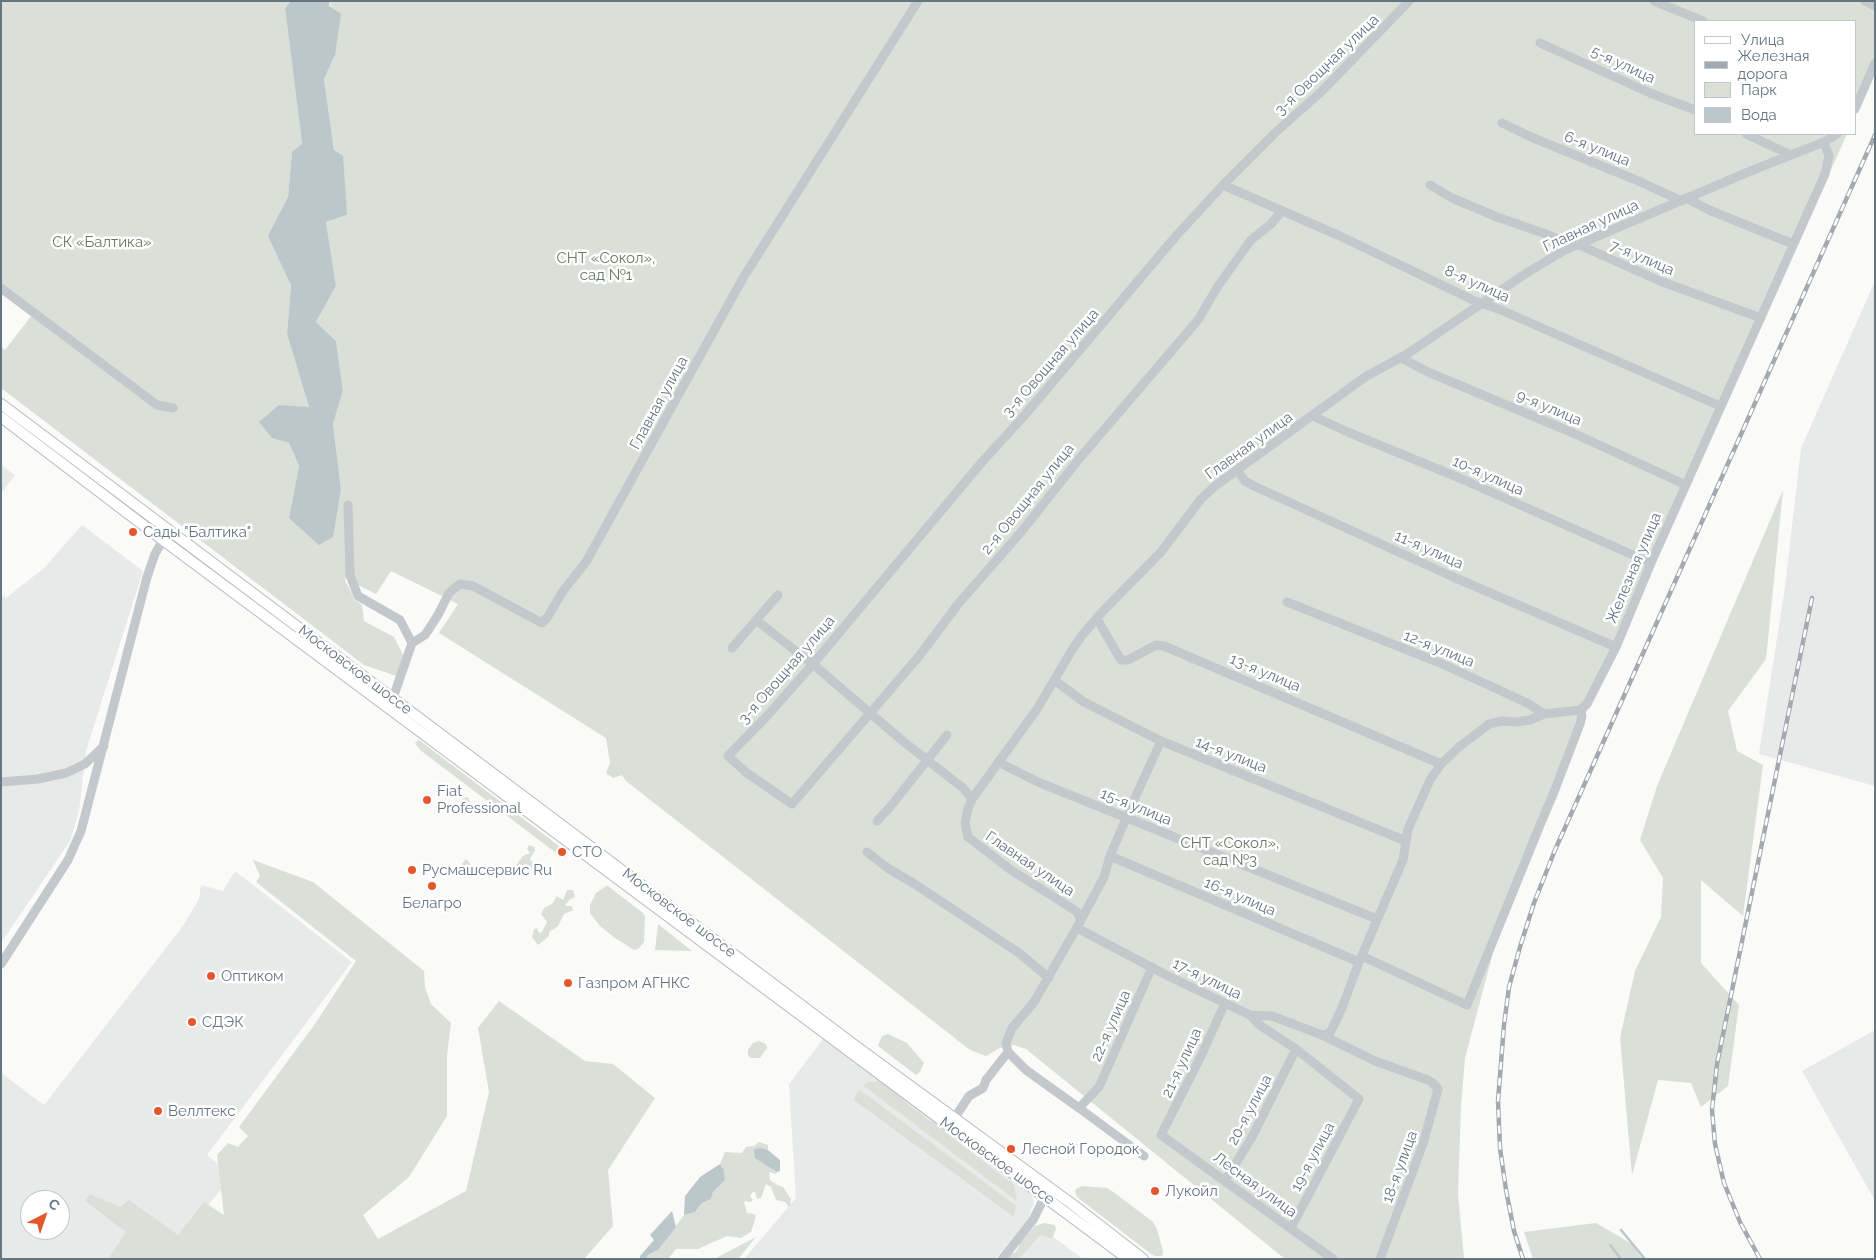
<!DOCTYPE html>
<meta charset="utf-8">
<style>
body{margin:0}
#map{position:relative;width:1876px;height:1260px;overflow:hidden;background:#fafaf8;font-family:Raleway,sans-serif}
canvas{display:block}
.frame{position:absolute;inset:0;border:2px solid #657683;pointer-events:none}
.legend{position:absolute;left:1694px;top:20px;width:162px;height:115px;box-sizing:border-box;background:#fff;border:1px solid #c1c8cd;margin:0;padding:6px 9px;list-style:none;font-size:15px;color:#657683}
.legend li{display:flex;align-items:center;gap:10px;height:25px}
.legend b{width:25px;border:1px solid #c1c8cd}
.north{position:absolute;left:20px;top:1190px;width:50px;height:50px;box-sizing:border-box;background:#fff;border:1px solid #c1c8cd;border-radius:50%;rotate:41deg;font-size:14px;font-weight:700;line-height:20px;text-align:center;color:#657683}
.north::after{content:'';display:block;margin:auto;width:18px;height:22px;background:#e4572e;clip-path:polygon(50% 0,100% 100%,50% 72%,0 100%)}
</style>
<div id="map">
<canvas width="1876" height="1260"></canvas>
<div class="frame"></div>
<ul class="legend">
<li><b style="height:6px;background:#fff"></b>Улица</li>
<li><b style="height:6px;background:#a2aab0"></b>Железная дорога</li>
<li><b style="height:14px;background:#dadfd7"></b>Парк</li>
<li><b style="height:14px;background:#bbc7cb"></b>Вода</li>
</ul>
<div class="north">С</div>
</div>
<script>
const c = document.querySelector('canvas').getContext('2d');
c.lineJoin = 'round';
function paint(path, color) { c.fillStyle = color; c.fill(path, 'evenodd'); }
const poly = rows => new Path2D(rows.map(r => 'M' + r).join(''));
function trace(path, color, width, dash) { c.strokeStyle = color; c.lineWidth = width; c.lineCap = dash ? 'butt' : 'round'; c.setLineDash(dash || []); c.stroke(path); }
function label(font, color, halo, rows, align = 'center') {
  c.font = font + ' Raleway,sans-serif'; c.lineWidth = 5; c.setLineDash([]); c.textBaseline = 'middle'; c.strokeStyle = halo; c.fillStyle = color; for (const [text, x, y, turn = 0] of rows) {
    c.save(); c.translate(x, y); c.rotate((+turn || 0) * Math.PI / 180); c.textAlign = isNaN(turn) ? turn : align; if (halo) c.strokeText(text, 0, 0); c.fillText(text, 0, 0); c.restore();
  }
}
paint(poly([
 [1875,281,1875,786,1759,754,1785,587,1801,448],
 [1,465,15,475,1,494],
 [82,525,143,571,86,751,79,811,70,841,1,943,1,594,6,598,44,568],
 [235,871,352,962,207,1155,232,1176,164,1259,1,1259,1,1073,44,1105,183,926,199,899,201,885,223,891],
 [30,1200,60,1200,60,1230,30,1230],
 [1875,1030,1875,1201,1802,1071],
 [823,1039,1026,1188,1032,1195,1034,1202,1028,1219,995,1259,744,1259,796,1198,789,1084],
 [1040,1227,1083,1259,1009,1259,1034,1228]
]), '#e8e9e9');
paint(poly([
 [1,1,291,1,285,8,302,145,292,152,288,197,269,236,291,285,287,334,309,407,272,438,289,443,299,466,289,518,341,489,333,423,343,390,336,341,316,322,336,286,326,222,347,215,334,150,324,79,335,55,330,1,1875,1,1875,71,1855,116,1855,21,1695,21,1695,134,1847,134,1544,806,1499,930,1465,1058,1461,1106,1458,1194,1464,1259,1285,1259,1026,1049,1014,1045,1000,1048,986,1056,970,1050,626,781,622,775,613,778,606,773,610,763,606,738,439,633,458,604,391,571,376,594,344,578,355,600,362,605,364,621,394,637,405,659,399,677,364,665,1,388,1,347,5,350,32,315,1,292],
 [1783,490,1766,659,1728,711,1737,751,1763,765,1743,916,1701,880,1701,963,1739,1005,1728,1086,1701,1107,1691,1083,1658,1080,1632,1175,1620,1038,1635,971,1661,917,1663,878,1640,840,1657,786],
 [419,740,567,852,568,854,567,856,565,858,560,856,420,750,415,743],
 [468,797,470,802,476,807,474,809,470,808,462,811,460,807,463,798],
 [529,845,535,847,535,850,530,859,536,866,541,863,543,868,530,871,528,866,515,877,511,872,523,856,530,853,527,849],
 [466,859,475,869,471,878,462,876,458,869],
 [253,860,313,882,424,971,425,987,431,1004,451,1023,447,1055,447,1116,409,1177,363,1215,378,1239,466,1191,489,1092,478,1028,499,1001,585,1061,613,1064,655,1098,608,1170,613,1226,584,1259,108,1259,126,1232,85,1201,90,1194,120,1207,129,1200,178,1235,204,1202,224,1215,217,1155,228,1143,238,1147,248,1136,239,1127,315,1024,356,961,256,882,260,876],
 [606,886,608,886,643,913,645,917,644,942,638,949,634,950,615,938,600,926,590,913,590,905,596,893],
 [567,890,573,890,575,897,569,900,565,906,572,906,573,910,564,914,558,926,549,932,549,936,538,945,532,937,534,929,537,928,539,933,542,932,547,922,541,914,544,908,552,904,557,896,563,900],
 [658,924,692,951,655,950],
 [888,1034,907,1043,924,1063,920,1072,916,1075,878,1046,882,1036],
 [759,1041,766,1044,767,1048,760,1058,751,1058,748,1055,748,1050,753,1043],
 [880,1078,905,1098,904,1101,931,1122,933,1119,953,1132,954,1139,1014,1185,1017,1201,864,1086,868,1082,876,1082],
 [860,1090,1016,1206,1014,1217,854,1100,856,1094],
 [759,1142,768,1145,768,1150,761,1148,758,1159,777,1172,776,1174,769,1172,770,1180,777,1185,783,1187,791,1199,790,1207,789,1207,785,1202,776,1200,771,1187,766,1184,761,1198,757,1199,755,1192,753,1192,750,1196,753,1200,750,1202,744,1201,747,1213,754,1214,756,1216,751,1232,741,1238,727,1236,698,1249,676,1249,668,1259,646,1259,648,1255,658,1250,684,1215,695,1212,702,1203,711,1199,713,1192,725,1180,724,1170,720,1164,725,1152,742,1153,746,1147,754,1146],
 [1082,1186,1107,1188,1112,1191,1153,1222,1157,1229,1163,1251,1162,1256,1155,1256,1151,1254,1077,1197,1075,1191,1076,1189],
 [1044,1223,1055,1225,1056,1229,1052,1239,1040,1235,1019,1259,1005,1259,1006,1253,1016,1253,1020,1243,1035,1226],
 [1596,1223,1632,1244,1643,1259,1533,1259,1524,1232],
 [756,1237,738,1259,708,1259,716,1258]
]), '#dadfd7');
paint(poly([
 [291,1,330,1,329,6,341,14,335,55,324,79,334,150,343,156,347,215,326,222,336,286,316,322,336,341,343,390,333,424,341,489,333,537,319,545,289,518,299,466,289,443,272,438,259,422,279,405,309,407,287,334,291,285,268,236,288,197,292,152,302,144,285,8],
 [761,1148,768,1150,780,1160,780,1171,777,1172,755,1158,754,1149],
 [720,1164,724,1170,725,1180,713,1192,711,1199,702,1203,695,1212,684,1215,685,1196,700,1177],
 [672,1211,676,1227,658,1250,648,1255,646,1259,640,1259,640,1256,654,1240,650,1235]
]), '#bbc7cb');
trace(poly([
 [1621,1230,1645,1259],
 [1610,1245,1621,1259]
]), '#bbc7cb', 2.5);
const major = poly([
 [1,404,861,1050,1072,1204,1143,1259],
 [1,417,155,534,1128,1259]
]);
trace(major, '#b5babe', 12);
trace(poly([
 [1654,1,1703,21],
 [1865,1,1875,6],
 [1540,43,1650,93,1695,110],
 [1855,109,1875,63],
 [1502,123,1531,137,1636,180,1682,201],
 [1746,134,1791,155],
 [1223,185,1340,236,1475,301,1501,310,1720,406],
 [1430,185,1452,198,1497,217,1543,233,1568,243,1577,244,1660,281,1761,318],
 [1688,199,1709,210,1793,244],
 [1282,211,1271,224,1251,240,1218,286,1198,320,1079,459,1022,531,959,603,920,655,792,804,747,773,728,756,767,716,813,664,982,462,1024,416,1176,236,1223,185,1276,132,1322,91,1409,1],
 [1,288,157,405,173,408],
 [1401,358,1428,372,1573,433,1686,485],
 [1313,416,1350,433,1457,477,1651,563],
 [1237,470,1245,481,1254,486,1451,576,1616,647],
 [348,505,350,575,358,596,400,620,412,643],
 [1287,602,1440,663,1497,689,1529,704,1544,714,1580,710],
 [1097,619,1121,660,1128,660,1156,645,1164,646,1441,764],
 [756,620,815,666,904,742,963,788,972,799],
 [732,648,778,595],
 [1054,680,1084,702,1161,741,1406,841],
 [393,698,412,643,425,635,438,615,449,593,460,584,473,586,542,623,547,618,563,591,586,562,743,278,918,1],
 [998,762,1038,782,1377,919],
 [1,782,38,779,66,773,85,764,104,746],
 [877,821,890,807,947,735],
 [867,852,889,869,913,883,1019,953,1049,978],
 [1110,856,1359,962],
 [1080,922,1104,877,1110,856,1134,800,1161,741],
 [1077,928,1168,976,1250,1015,1272,1016,1322,1035,1330,1033,1342,1008,1359,962,1403,860,1408,829,1430,780,1441,764,1459,747,1489,724,1502,721,1515,722,1530,720,1544,714],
 [1362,956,1467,1005,1540,825,1554,792,1580,724,1582,716,1580,710,1587,704,1616,647,1651,563,1825,174,1829,156,1824,142],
 [1,964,68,860,81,831,147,577,155,554,163,540],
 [1225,1003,1202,1054,1161,1135,1333,1259],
 [1250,1015,1261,1026,1296,1049,1359,1099,1291,1228],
 [1322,1035,1375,1061,1428,1080,1433,1083,1438,1089,1423,1144,1380,1259],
 [1008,1052,1026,1070,1079,1108,1099,1087,1152,967],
 [1079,1108,1144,1156],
 [954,1119,969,1096,983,1088,986,1080,1008,1052,1006,1043,1012,1028,1034,1002,1080,922,1080,917,1076,911,1011,870,968,837,965,823,968,809,972,799,1037,709,1072,650,1083,634,1104,610,1161,552,1201,499,1215,486,1365,377,1407,354,1528,272,1565,250,1753,170,1824,142,1837,134],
 [1225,1181,1252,1137,1296,1049],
 [1002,1259,1033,1220,1045,1196]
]), '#c3c8cc', 9);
trace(major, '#fff', 10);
const rail = poly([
 [1523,1259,1514,1231,1506,1190,1500,1148,1498,1101,1504,1025,1509,987,1520,947,1534,903,1555,850,1875,135],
 [1760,1259,1740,1222,1724,1183,1715,1144,1712,1110,1717,1064,1812,598]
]);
trace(rail, '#a2aab0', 4.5);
trace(rail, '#fff', 2.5, [8]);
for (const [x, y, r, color] of [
 [133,532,5,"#e4572e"],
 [427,800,5,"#e4572e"],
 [562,852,5,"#e4572e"],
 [412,870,5,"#e4572e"],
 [432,886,5,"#e4572e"],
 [211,976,5,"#e4572e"],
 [568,983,5,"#e4572e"],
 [192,1022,5,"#e4572e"],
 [158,1111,5,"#e4572e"],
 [1011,1149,5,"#e4572e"],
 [1155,1191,5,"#e4572e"]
]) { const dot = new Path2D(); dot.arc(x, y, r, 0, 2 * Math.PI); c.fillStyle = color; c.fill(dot); trace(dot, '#fff', 2); }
label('15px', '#657683', '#fff', [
 ["3-я Овощная улица",1327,65,-44],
 ["5-я улица",1623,65,25],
 ["6-я улица",1597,149,22],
 ["Главная улица",1591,226,-25],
 ["7-я улица",1642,258,23],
 ["8-я улица",1477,284,24],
 ["3-я Овощная улица",1051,363,-49],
 ["Главная улица",659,403,-61],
 ["9-я улица",1549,408,23],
 ["Главная улица",1249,446,-36],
 ["10-я улица",1488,476,24],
 ["2-я Овощная улица",1028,499,-51],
 ["11-я улица",1429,550,24],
 ["Железная улица",1634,568,-67],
 ["12-я улица",1439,649,22],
 ["Московское шоссе",355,670,37],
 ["3-я Овощная улица",787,670,-49],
 ["13-я улица",1265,673,23],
 ["14-я улица",1231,755,21],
 ["15-я улица",1136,807,22],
 ["Главная улица",1030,864,34],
 ["16-я улица",1240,897,23],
 ["Московское шоссе",679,913,37],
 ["17-я улица",1207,979,26],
 ["22-я улица",1111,1026,-66],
 ["21-я улица",1182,1063,-65],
 ["20-я улица",1250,1110,-62],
 ["19-я улица",1313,1157,-62],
 ["Московское шоссе",997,1161,36],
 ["18-я улица",1400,1167,-70],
 ["Лесная улица",1255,1185,36]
]);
label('15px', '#687a64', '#fff', [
 ["СК «Балтика»",102,242],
 ["СНТ «Сокол»,",606,258],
 ["сад №1",606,275],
 ["СНТ «Сокол»,",1230,843],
 ["сад №3",1230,860]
]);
label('15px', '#657683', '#fff', [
 ["Сады \"Балтика\"",143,532],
 ["Fiat",437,791],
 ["Professional",437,808],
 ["СТО",572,852],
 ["Русмашсервис Ru",422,870],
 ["Белагро",432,903,"center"],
 ["Оптиком",221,976],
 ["Газпром АГНКС",578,983],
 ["СДЭК",202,1022],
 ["Веллтекс",168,1111],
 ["Лесной Городок",1021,1149],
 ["Лукойл",1165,1191]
], 'left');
</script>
